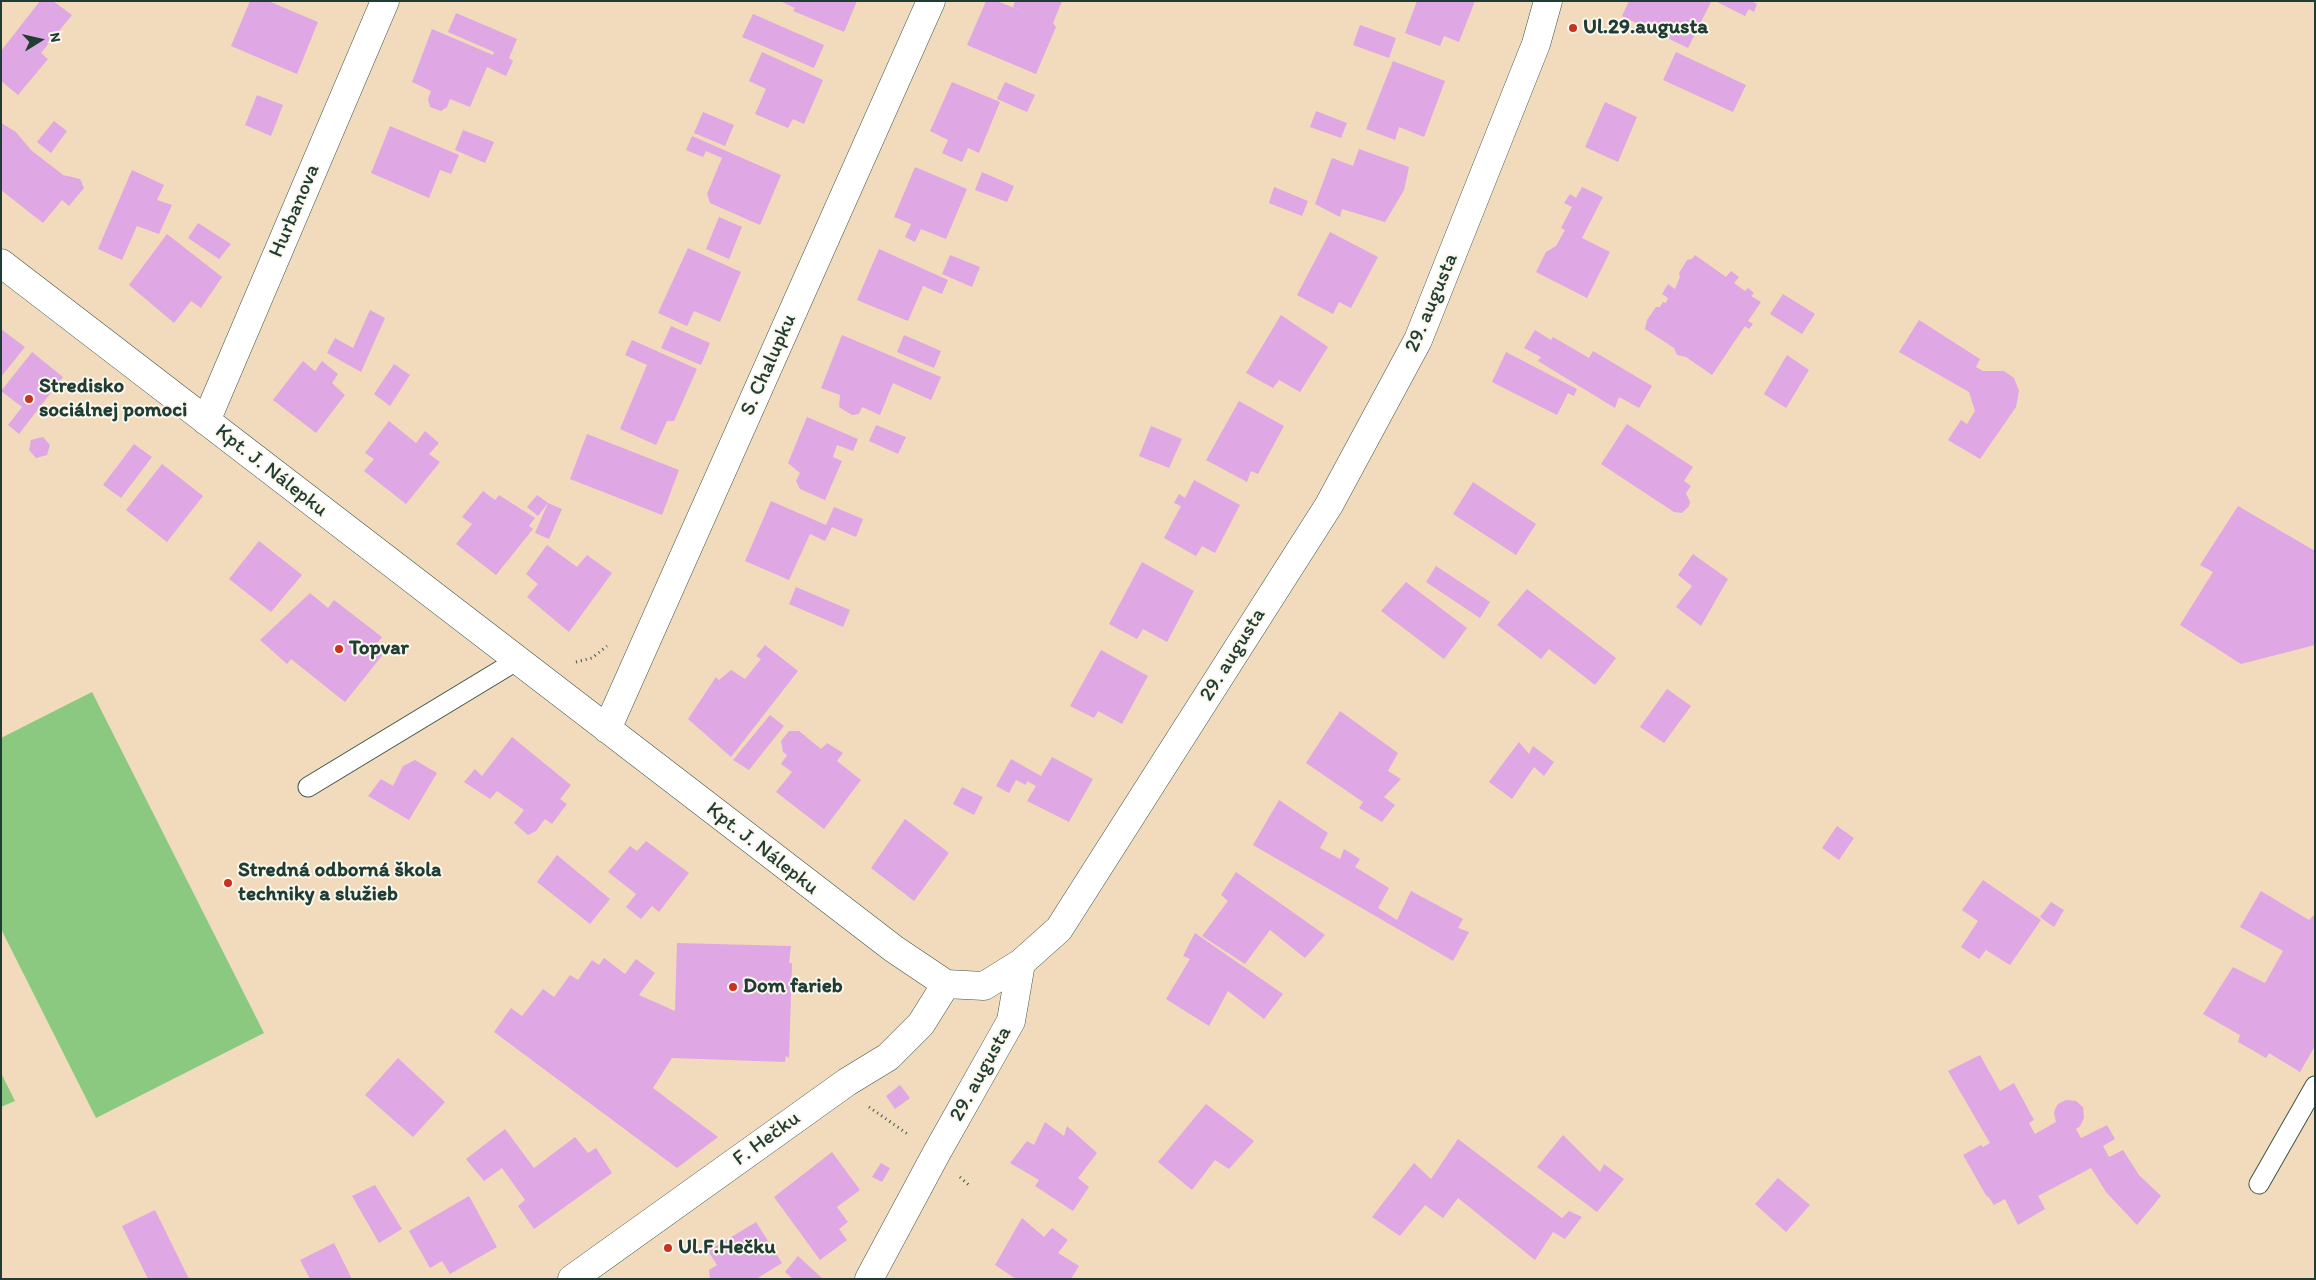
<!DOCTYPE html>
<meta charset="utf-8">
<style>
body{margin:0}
#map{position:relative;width:2316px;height:1280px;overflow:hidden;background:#f1dbbc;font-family:Itim,sans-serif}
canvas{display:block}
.frame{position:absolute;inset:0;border:2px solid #1f3d34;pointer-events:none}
.north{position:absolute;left:15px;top:15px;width:50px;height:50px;-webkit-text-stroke:4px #fbf7ec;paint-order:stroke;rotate:80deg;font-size:14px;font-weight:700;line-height:20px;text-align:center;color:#1f3d34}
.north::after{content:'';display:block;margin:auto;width:18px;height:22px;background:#1f3d34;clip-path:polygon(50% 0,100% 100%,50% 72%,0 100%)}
</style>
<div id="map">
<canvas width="2316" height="1280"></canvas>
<div class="frame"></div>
<div class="north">N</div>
</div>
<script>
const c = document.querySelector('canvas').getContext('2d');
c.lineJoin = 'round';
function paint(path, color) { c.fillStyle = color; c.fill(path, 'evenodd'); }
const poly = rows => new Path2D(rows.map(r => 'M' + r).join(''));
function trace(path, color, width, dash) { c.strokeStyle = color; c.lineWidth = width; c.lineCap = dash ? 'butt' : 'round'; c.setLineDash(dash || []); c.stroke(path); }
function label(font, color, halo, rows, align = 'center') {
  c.font = font + ' Itim,sans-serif'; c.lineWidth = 4; c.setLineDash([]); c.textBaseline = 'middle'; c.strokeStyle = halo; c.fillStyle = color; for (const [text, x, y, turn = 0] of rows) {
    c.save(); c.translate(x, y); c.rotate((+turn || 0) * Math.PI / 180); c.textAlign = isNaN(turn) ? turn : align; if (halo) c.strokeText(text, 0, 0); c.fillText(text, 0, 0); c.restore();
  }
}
paint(poly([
 [92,692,264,1033,96,1118,1,929,1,738],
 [1,1073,15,1101,1,1107]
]), '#8ac97f');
paint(poly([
 [40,1,53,1,72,15,41,53,48,59,18,95,1,81,1,51],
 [250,1,268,1,318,22,297,74,231,46],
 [780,1,857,1,844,32,793,11,795,8],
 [986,1,997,1,1027,13,1013,7,1015,1,1062,1,1053,23,1056,27,1036,74,967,45],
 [1417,1,1475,1,1459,42,1444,36,1440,46,1405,33],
 [1629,1,1709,1,1711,2,1688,48,1622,16],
 [1715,1,1751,1,1757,4,1754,12,1749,9,1745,16],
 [456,13,517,39,509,58,513,61,506,76,487,67,470,107,450,99,447,107,441,111,430,107,428,99,431,91,412,82,432,29,493,55,494,52,448,32],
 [753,14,824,45,814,68,742,37],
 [1360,25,1396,38,1389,58,1353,45],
 [762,52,823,80,804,124,793,119,788,128,755,114,766,89,749,81],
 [1676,52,1746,85,1733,112,1663,80],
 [1393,61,1445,81,1424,137,1399,127,1395,140,1366,129],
 [952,82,1000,102,979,153,968,148,962,162,942,153,948,140,930,131],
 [1005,82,1035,95,1027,112,997,99],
 [257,95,283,105,271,136,245,125],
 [1605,102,1637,117,1618,162,1585,147],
 [1316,111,1347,123,1341,138,1310,127],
 [703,112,734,125,725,146,694,133],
 [54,121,67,131,51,153,37,142],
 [1,123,16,132,31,150,63,175,80,179,84,188,69,206,62,200,43,223,1,190],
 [390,126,459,155,451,174,440,170,429,198,371,173],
 [463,130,494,142,485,163,455,150],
 [692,136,781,175,760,225,710,203,707,194,722,158,706,151,703,157,686,150],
 [1359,149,1409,167,1404,190,1385,222,1342,209,1340,217,1315,204,1332,158,1353,166],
 [915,167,967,189,946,239,921,229,915,242,905,237,911,224,894,217],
 [132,170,164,185,157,200,172,205,159,234,137,226,122,260,98,249],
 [982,172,1014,186,1007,202,975,190],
 [1274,187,1308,201,1302,216,1269,203],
 [1582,187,1603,197,1582,238,1610,252,1587,298,1536,272,1546,252,1556,246,1565,230,1561,228,1572,207,1564,203,1570,194,1576,198],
 [719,217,742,227,729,259,706,249],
 [198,223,231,244,219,259,188,238],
 [1330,232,1378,257,1351,308,1339,302,1333,314,1297,295],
 [167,234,222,277,201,308,191,301,174,323,129,285],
 [688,248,741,272,720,322,694,311,687,326,658,313],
 [879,249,948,280,942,294,923,286,908,321,857,300],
 [950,255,980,267,972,287,942,274],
 [1695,255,1726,277,1731,271,1739,277,1734,283,1745,291,1748,288,1754,293,1751,296,1761,302,1748,321,1753,324,1749,329,1745,326,1712,375,1686,357,1677,355,1674,348,1645,329,1647,320,1656,307,1660,307,1663,302,1666,303,1668,298,1662,294,1668,284,1675,289,1680,277,1679,273,1687,260,1692,259],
 [1783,294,1815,314,1802,334,1770,314],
 [370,310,385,318,361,372,327,353,335,338,353,348],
 [1281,315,1328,347,1300,392,1279,380,1273,388,1246,373],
 [1919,320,1980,359,1976,367,1983,371,2004,371,2014,378,2019,391,2016,407,1980,459,1948,440,1961,420,1967,424,1975,411,1969,392,1899,352],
 [671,326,710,343,701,365,661,348],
 [1,329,25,347,1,377],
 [1535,330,1551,340,1553,337,1589,358,1593,351,1652,386,1639,408,1619,397,1615,408,1538,361,1541,357,1524,348],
 [842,335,941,377,931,400,893,383,880,415,862,407,859,414,852,415,839,407,840,395,821,388],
 [904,335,941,351,934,368,897,352],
 [632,340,697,369,674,421,667,421,656,445,620,429,647,365,625,355],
 [32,352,63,377,19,434,8,425,22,407,1,391],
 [1506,352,1577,389,1574,396,1568,393,1557,415,1492,382],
 [1787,355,1809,370,1786,408,1764,394],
 [303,361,315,371,322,361,338,374,332,383,345,395,316,433,273,400],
 [394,364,410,375,390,406,374,394],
 [1239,401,1284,426,1258,474,1251,471,1247,482,1206,460],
 [807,417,858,439,853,451,837,445,833,457,842,461,825,500,800,489,796,481,800,473,788,463],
 [389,421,416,443,425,431,439,443,429,454,440,462,406,504,364,471,374,459,365,453],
 [1627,424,1693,467,1684,481,1691,486,1686,493,1690,502,1689,506,1682,513,1674,512,1601,464],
 [876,425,906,437,898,454,869,441],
 [1151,426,1182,439,1169,468,1139,456],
 [587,434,679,470,662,515,570,479],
 [43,437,50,445,47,455,36,458,29,450,31,440],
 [134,444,152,457,121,498,103,485],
 [162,464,203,496,167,542,126,510],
 [1194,480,1240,505,1215,553,1202,546,1196,556,1164,538,1181,506,1174,503,1179,494,1185,498],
 [1473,482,1536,524,1516,555,1453,514],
 [483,491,495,500,499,495,535,518,529,526,533,529,496,575,456,544,472,524,462,517],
 [537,495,548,503,538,516,527,507],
 [771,501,826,525,834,507,863,519,856,537,832,527,825,541,810,534,789,580,745,561],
 [548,503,562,509,549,539,535,533],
 [2238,506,2315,551,2315,645,2241,664,2180,625,2213,572,2200,565],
 [259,541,302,575,271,612,229,579],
 [547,545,577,567,587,555,612,573,569,632,527,597,538,584,526,574],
 [1693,554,1728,579,1701,626,1676,607,1692,586,1678,575],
 [1142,562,1194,591,1167,642,1143,629,1137,639,1109,624],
 [1436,566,1490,602,1480,618,1426,582],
 [1406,582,1467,628,1444,659,1381,611],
 [796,587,850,610,843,627,789,604],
 [1527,589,1616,658,1595,685,1549,649,1541,659,1497,625],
 [310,593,328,608,334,600,382,637,375,646,385,652,345,702,291,659,287,664,260,640],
 [765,645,798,671,731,757,688,719,716,677,719,680,731,670,745,679,761,659,756,656],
 [1101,650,1148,676,1122,724,1098,711,1094,718,1070,706],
 [1667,689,1691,706,1664,743,1640,727],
 [1340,711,1398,753,1388,771,1401,779,1384,797,1395,805,1382,822,1359,808,1363,802,1306,763],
 [770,715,784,726,749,770,733,760],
 [789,731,799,731,821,749,827,743,843,753,837,761,861,780,824,829,776,792,792,772,781,764,787,755,783,752,781,741],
 [512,737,571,785,560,799,567,804,552,824,545,819,536,831,528,835,514,823,524,810,497,791,490,799,464,782,475,769,482,776],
 [1519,742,1529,754,1533,746,1554,762,1544,776,1534,767,1512,799,1489,782],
 [1052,757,1093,779,1069,822,1027,801,1036,786,1027,781,1026,785,1016,780,1009,793,996,786,1011,759,1041,776],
 [415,760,437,773,409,820,368,796,381,779,393,786,403,766],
 [962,787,983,797,974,815,953,804],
 [1279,800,1328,833,1320,848,1340,859,1344,849,1360,859,1355,867,1389,888,1378,908,1397,920,1411,891,1463,919,1458,928,1469,932,1453,961,1253,845],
 [905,819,949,853,914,901,871,868],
 [1837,826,1854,838,1839,860,1822,848],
 [646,841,689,873,659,912,652,906,641,919,626,907,636,894,608,872,630,846,637,851],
 [557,855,610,899,590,924,537,882],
 [1236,872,1325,935,1305,958,1270,930,1245,964,1202,936,1228,901,1221,895],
 [1983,880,2041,920,2010,965,1986,950,1979,959,1961,947,1978,921,1962,910],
 [2261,891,2309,920,2315,914,2315,1046,2300,1072,2269,1053,2266,1058,2238,1042,2240,1035,2203,1014,2233,967,2265,983,2283,951,2240,927],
 [2051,902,2064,910,2054,927,2040,917],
 [1195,933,1283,994,1264,1019,1228,991,1209,1026,1166,999,1190,959,1183,956],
 [677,943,791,946,789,963,792,963,789,1058,786,1056,785,1062,672,1058,653,1088,718,1137,677,1168,494,1032,511,1008,522,1016,543,989,554,997,570,975,578,980,592,960,599,965,604,958,625,974,636,959,655,973,639,995,675,1011],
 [1980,1055,2000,1091,2014,1083,2034,1120,2029,1123,2035,1134,2056,1122,2054,1113,2055,1109,2058,1104,2066,1100,2076,1101,2083,1107,2084,1118,2080,1126,2076,1129,2081,1138,2107,1125,2115,1139,2103,1146,2109,1157,2123,1150,2139,1175,2161,1196,2137,1225,2106,1192,2091,1168,2038,1196,2045,1209,2018,1225,2005,1199,1994,1205,1988,1196,1987,1197,1963,1155,1981,1145,1983,1147,1990,1143,1948,1071],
 [398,1058,445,1102,413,1137,365,1095],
 [900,1085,910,1098,895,1109,886,1096],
 [1206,1104,1254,1141,1229,1169,1215,1160,1192,1190,1158,1162],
 [1045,1122,1064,1136,1067,1126,1097,1153,1078,1178,1089,1187,1073,1211,1035,1186,1039,1180,1010,1163,1027,1141,1034,1145],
 [505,1129,534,1168,575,1137,588,1153,596,1148,612,1173,534,1229,518,1206,525,1200,502,1168,484,1181,466,1159],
 [1563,1135,1600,1172,1604,1164,1624,1179,1597,1212,1537,1167],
 [1458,1139,1562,1218,1569,1211,1582,1217,1565,1239,1553,1232,1535,1260,1458,1198,1443,1218,1425,1205,1400,1236,1372,1217,1414,1163,1431,1179],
 [832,1152,860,1190,837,1207,848,1222,839,1229,847,1240,820,1260,774,1197],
 [881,1163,890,1168,882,1182,872,1177],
 [1778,1178,1810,1205,1786,1232,1755,1204],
 [375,1185,402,1229,379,1243,352,1196],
 [469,1196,497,1247,450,1274,442,1261,430,1268,409,1231],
 [155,1210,189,1279,148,1279,122,1226],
 [1022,1218,1044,1237,1052,1228,1068,1240,1058,1253,1079,1266,1071,1279,1016,1279,995,1265],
 [756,1222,782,1263,756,1279,710,1279,709,1270,717,1265,708,1251],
 [334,1243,352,1279,310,1279,300,1260],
 [798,1256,823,1279,793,1279,785,1272]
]), '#dfa7e4');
const service = poly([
 [308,787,516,661],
 [2259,1184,2315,1086]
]);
const minor = poly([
 [1,263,894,949,946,984,984,986,1021,963,1059,929,1329,505,1418,340,1536,44,1548,1],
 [206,421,385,1],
 [607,729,931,1],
 [572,1279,847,1082,888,1057,921,1024,946,984],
 [869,1279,936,1154,1011,1021,1021,963]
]);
trace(service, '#3e5548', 21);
trace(minor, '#3e5548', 29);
trace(poly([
 [576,662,592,658,607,646],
 [869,1107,909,1135],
 [960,1177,971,1187]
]), '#3e5548', 3, [1, 4]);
trace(service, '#fff', 19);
trace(minor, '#fff', 28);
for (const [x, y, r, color] of [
 [1573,28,5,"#c8321e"],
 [29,399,5,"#c8321e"],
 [339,649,5,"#c8321e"],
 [228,883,5,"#c8321e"],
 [733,987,5,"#c8321e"],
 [668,1248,5,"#c8321e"]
]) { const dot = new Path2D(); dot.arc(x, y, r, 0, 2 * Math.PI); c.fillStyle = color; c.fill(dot); trace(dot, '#fbf7ec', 2); }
label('bold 21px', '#1f3d34', '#fbf7ec', [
 ["Ul.29.augusta",1583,28],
 ["Stredisko",39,387],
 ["sociálnej pomoci",39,411],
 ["Topvar",349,649],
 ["Stredná odborná škola",238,871],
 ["techniky a služieb",238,895],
 ["Dom farieb",743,987],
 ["Ul.F.Hečku",678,1248]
], 'left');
label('21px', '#1f3d34', '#fbf7ec', [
 ["Hurbanova",295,211,-67],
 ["29. augusta",1432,303,-67],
 ["S. Chalupku",769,365,-66],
 ["Kpt. J. Nálepku",271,471,38],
 ["29. augusta",1233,655,-58],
 ["Kpt. J. Nálepku",762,849,38],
 ["29. augusta",981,1074,-61],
 ["F. Hečku",767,1139,-36]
]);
</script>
